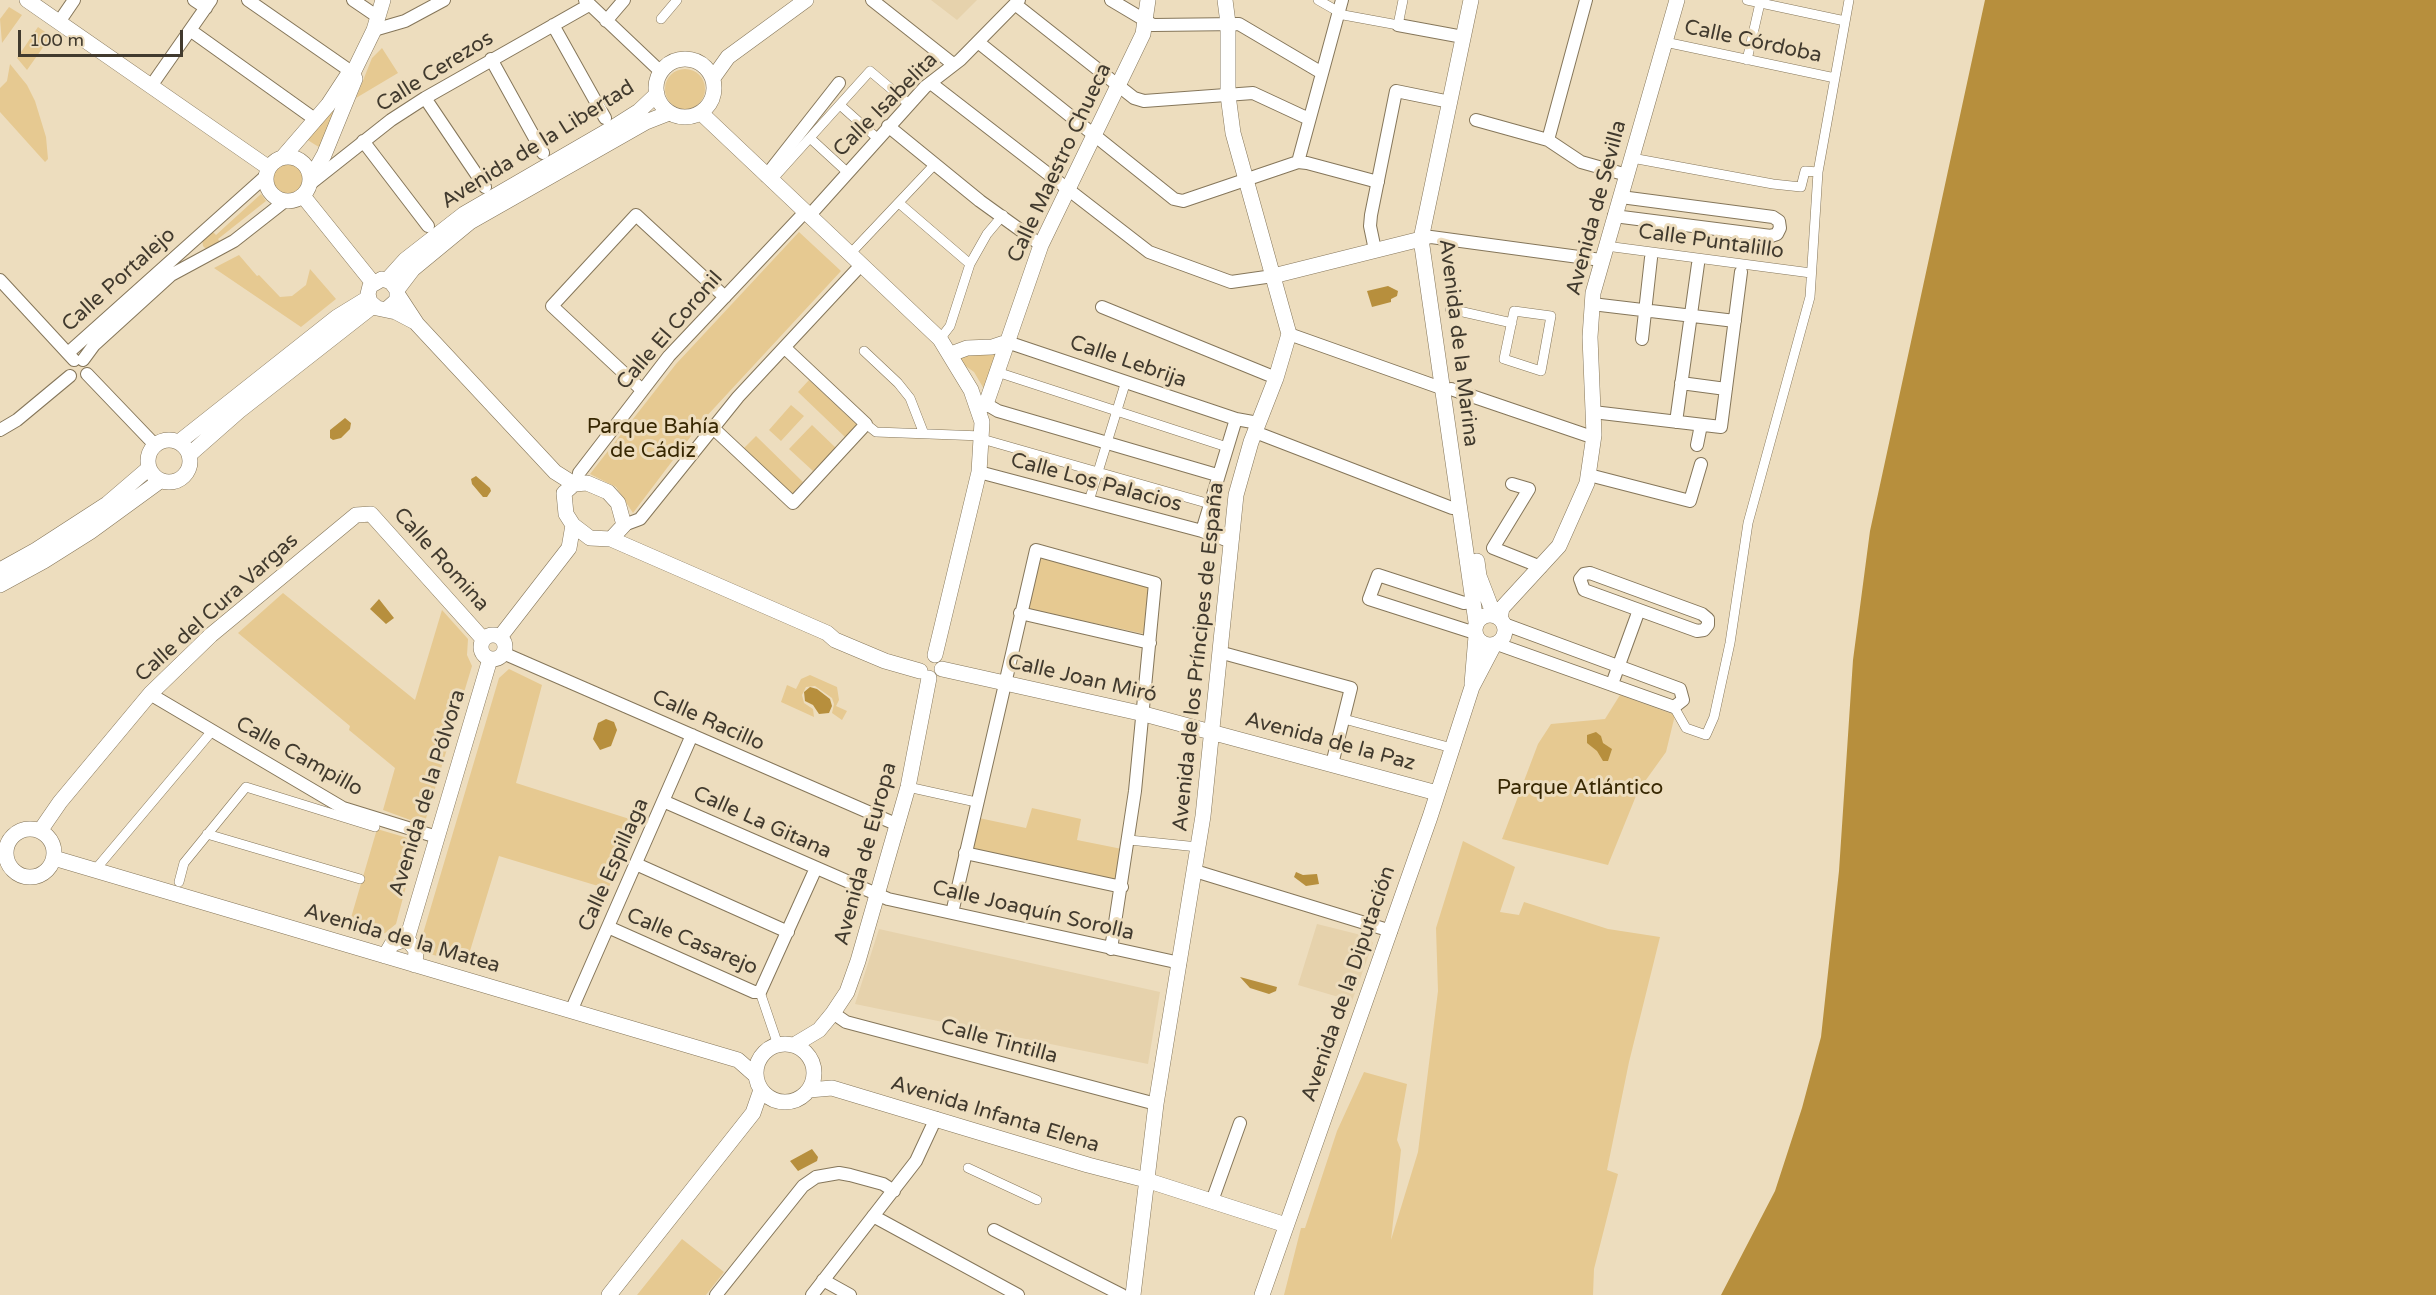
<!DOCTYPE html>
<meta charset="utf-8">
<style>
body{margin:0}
#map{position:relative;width:2436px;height:1295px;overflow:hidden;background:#edddbe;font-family:"Varela Round",sans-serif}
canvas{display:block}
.scale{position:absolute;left:18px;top:30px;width:165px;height:27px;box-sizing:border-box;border:3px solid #413a2e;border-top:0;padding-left:8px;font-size:18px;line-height:21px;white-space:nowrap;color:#413a2e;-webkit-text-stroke:4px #edddbe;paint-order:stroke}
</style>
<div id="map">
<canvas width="2436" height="1295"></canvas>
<div class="scale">100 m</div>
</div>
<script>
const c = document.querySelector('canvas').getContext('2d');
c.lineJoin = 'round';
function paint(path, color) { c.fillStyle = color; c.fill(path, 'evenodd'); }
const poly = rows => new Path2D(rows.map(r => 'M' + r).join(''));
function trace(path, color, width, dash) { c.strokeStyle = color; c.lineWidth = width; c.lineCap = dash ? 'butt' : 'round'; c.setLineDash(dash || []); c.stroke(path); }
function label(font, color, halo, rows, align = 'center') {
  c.font = font + ' "Varela Round",sans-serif'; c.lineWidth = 6; c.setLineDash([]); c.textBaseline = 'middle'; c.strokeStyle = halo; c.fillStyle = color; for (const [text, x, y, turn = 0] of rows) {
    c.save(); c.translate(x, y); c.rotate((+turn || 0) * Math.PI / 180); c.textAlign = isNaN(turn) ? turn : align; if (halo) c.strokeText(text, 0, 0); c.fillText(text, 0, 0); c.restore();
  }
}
paint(poly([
 [931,0,977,0,957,20],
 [1317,924,1369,937,1373,943,1352,1001,1298,985],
 [879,929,1160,992,1148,1064,855,1004]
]), '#e6d2ac');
paint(poly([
 [9,7,22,15,2,43,0,19],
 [38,27,51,36,27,70,17,58],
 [382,48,398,73,356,98,372,58],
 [10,64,27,85,35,101,46,137,48,159,45,162,0,112,0,88,7,81],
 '665 89a20 20 0 1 1 40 0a20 20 0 1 1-40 0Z',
 [349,79,322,149,306,139],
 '271 180a17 17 0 1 1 34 0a17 17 0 1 1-34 0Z',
 [261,194,266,201,218,239,222,245,207,250,203,246,202,238,210,229,216,235],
 [799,232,841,271,704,419,633,513,616,487,590,474,676,364],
 [239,255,257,276,259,275,280,297,292,296,306,285,310,269,336,299,301,327,214,268],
 [1002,348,987,394,974,372,960,362,957,353],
 [809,380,857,425,845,437,798,392],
 [791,405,804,416,781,441,769,430],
 [812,425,836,448,813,471,789,449],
 [756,436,803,482,792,494,744,448],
 [1040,556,1150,587,1145,634,1027,609],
 [283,593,415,700,442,610,468,639,467,655,472,666,424,825,383,810,395,768,349,730,350,726,238,633],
 [509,669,542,685,516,783,639,822,608,889,499,856,466,964,430,954,422,937,499,678],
 [810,675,837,687,839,700,836,706,847,711,842,720,832,713,834,704,832,698,815,686,806,687,802,695,804,703,813,709,814,717,781,702,787,685,796,689,801,679],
 [1620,695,1675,715,1666,752,1638,791,1608,865,1502,839,1538,744,1551,724,1605,719],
 [1032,808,1081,819,1077,840,1122,849,1118,881,972,849,979,818,1026,828],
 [377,829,418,841,396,924,385,933,374,936,348,928],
 [1463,841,1515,867,1500,912,1519,915,1524,902,1608,929,1660,937,1629,1062,1607,1170,1618,1174,1594,1269,1593,1295,1284,1295,1301,1228,1305,1228,1337,1131,1364,1072,1407,1084,1397,1140,1401,1150,1391,1240,1418,1152,1438,991,1436,928],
 [682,1239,724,1272,706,1295,637,1295]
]), '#e6c991');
paint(poly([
 [1985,0,2436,0,2436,1295,1721,1295,1775,1191,1802,1108,1821,1037,1839,871,1853,660,1870,531],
 [1388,286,1398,291,1397,296,1391,299,1391,302,1372,307,1367,291],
 [345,418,351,423,350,429,341,438,333,440,330,438,330,430],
 [476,476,490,488,491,491,487,497,483,497,472,484,471,479],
 [379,599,394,618,386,624,370,609],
 [810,687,817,689,830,699,832,706,829,713,819,714,813,705,805,701,804,692],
 [606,719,614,722,617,730,611,746,600,750,593,739,598,723],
 [1596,732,1601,736,1603,743,1612,749,1608,761,1603,761,1597,751,1587,743,1587,735],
 [1296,872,1303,875,1317,874,1319,884,1306,886,1294,877],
 [1240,977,1277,987,1276,991,1269,994,1250,988],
 [812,1149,818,1157,817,1161,798,1171,790,1161]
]), '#b78f3d');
const pedestrian = poly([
 [1318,0,1339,12],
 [1747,0,1845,21],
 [1338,14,1398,25,1403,0],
 [661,19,677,0],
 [1665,42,1835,78],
 [1747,60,1760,3],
 [840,105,877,138],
 [810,138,847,172],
 [1632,158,1773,184,1801,187,1805,171,1818,172],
 [771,181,870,71,909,104],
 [899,203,970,264],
 [1606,246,1811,273],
 [850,254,935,164],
 [1450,309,1512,323],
 [1514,311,1551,316,1541,371,1504,359,1514,311],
 [940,339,950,326,970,264,987,234,1003,215],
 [864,351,898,383,910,398,924,434],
 [997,372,1227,447],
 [866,424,876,432,982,436],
 [982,439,1210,504],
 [1089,501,1126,381],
 [1674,707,1686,728,1706,735,1714,717,1730,643,1748,523,1810,297,1818,172,1849,0],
 [1344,719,1452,748],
 [908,787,976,802],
 [207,834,360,879],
 [1129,840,1198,847],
 [95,870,212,731],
 [179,882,184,863,246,787,375,827],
 [760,992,778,1045],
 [968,1168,1037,1200]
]);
const minor = poly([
 [194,0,206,8],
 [248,0,353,73],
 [353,0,378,17],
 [585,0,661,72],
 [872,0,953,64],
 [1111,0,1153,25,1239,24,1322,73],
 [1015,4,1134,98,1144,101,1253,93,1309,119],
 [606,21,624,0],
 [59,22,74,0],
 [553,25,605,118],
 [1398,25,1463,37],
 [190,30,316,120],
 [374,30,405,21,444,0],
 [978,42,1174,199,1183,201,1298,162,1307,163,1378,182],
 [491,59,543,153],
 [932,84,1149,252,1231,282,1273,276],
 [151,86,211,0],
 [425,98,485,187],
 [1476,120,1548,140,1581,162,1627,175],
 [888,126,980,201,1041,245],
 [1548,140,1586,0],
 [363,141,428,226],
 [1298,162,1342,0],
 [766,176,839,83],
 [310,184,391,120,425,98,589,5],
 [809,216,925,87,960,60,1019,0],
 [1614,216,1771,236,1777,234,1780,228,1779,221,1773,217,1621,197],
 [1421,239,1431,237,1601,260],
 [1375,250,1370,226,1371,215,1396,91,1450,102],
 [0,280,74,360],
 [1592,304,1735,321],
 [1102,307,1276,378],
 [1289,334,1441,388],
 [1642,339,1651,258],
 [1007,342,1236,419],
 [68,353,267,175],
 [83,360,94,345,171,275,234,241,285,201],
 [87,374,155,445],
 [1681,383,1726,389],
 [1451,389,1586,435,1594,435],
 [642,390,552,306,636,215,725,297],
 [986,404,998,411,1217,475],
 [1593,412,1721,427,1741,272],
 [1676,422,1698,264],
 [712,427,793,503,866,424,785,348],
 [0,430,17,420,70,376],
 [1255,432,1452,508,1459,506],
 [1697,445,1701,425],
 [979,472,1202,531],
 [1589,475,1690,501,1701,464],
 [577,483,579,473,669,356,805,212],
 [1512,484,1529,489,1493,548,1541,567],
 [624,525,640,519,738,397,861,265],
 [1229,541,1202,531,1236,419,1258,423],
 [1590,573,1702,614,1708,619,1708,625,1704,630,1697,631,1584,590,1580,579,1584,574,1590,573],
 [1472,602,1464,603,1378,575,1369,599,1475,633],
 [1020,613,1150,643],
 [1497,644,1674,707,1683,700,1680,689,1504,624],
 [1219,652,1351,688,1332,764],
 [503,653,898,825],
 [1612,684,1639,610],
 [150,694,343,808,437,837],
 [663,801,888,899,1180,963],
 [965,853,1122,887],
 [636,864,788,932],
 [1195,871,1391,931],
 [952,913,1036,550,1155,583,1135,791,1111,949],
 [608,927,754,992,760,992,816,868],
 [571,1011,692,735],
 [833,1013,846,1022,1156,1104],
 [1212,1201,1240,1123],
 [873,1216,1018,1295],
 [994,1230,1122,1295],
 [823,1280,850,1295],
 [716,1295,803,1186,816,1177,839,1173,850,1175,883,1184,894,1191],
 [812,1295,916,1161,936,1118]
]);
const tertiary = poly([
 [27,0,269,168],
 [1471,0,1421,239,1476,622],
 '656 88a29 29 0 1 1 58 0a29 29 0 1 1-58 0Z',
 [713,78,728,57,806,0],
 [701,113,940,339,971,390,982,422,979,472,935,655],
 '266 179a22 22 0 1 1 44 0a22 22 0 1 1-44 0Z',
 [283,157,328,105,347,76,353,73],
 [311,178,324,155,355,79,353,73,374,30,383,0],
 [303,196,373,283],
 [1273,276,1421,239],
 [387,280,405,260,464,214,609,130,639,111,657,94],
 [397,290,413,269,470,222,646,122,669,113],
 [398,295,417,324,555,472,574,484],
 [387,309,397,300,397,290,391,282,382,279,370,286,368,294,370,302,377,308,396,312,415,322],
 [951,354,967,348,992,347,1007,342],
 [979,409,986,404,1041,245,1143,34,1148,0],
 '148 461a21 21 0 1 1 42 0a21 21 0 1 1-42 0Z',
 [179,442,337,317,368,298],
 [189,455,239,411,373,306],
 [587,483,608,492,618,503,624,525,611,539,590,538,573,525,566,514,564,493,574,484,587,483],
 [611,539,827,633,835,640,885,661,920,671],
 [1477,561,1479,576,1494,615],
 [0,570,36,550,107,504,149,468],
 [0,585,44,561,90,532,160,481],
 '1475 630a15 15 0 1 1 30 0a15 15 0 1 1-30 0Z',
 [1500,618,1502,608,1559,546,1587,483,1594,435,1590,337,1593,293,1677,0],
 '481 647a12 12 0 1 1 24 0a12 12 0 1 1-24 0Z',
 [500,637,569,548,573,525],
 [942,669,1144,714,1437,793],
 [1472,684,1476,636],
 '6 853a24 24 0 1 1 48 0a24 24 0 1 1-48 0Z',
 [40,831,60,802,150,694,211,635,356,515,371,514,483,639],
 [54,858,738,1060,755,1075],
 [407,939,490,659],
 [407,939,416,950,415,965],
 [385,956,392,944,407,939],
 '756 1073a29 29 0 1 1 58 0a29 29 0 1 1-58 0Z',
 [794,1045,819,1030,833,1013,847,992,858,961,908,787,929,678],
 [809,1090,832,1088,1088,1165,1146,1180,1286,1225],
 [609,1295,753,1113,761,1090],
 [1133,1295,1156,1104,1203,816,1236,495,1251,442,1276,378,1289,334,1233,133,1228,95,1228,23,1225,0],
 [1262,1295,1430,817,1472,687,1494,645]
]);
trace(pedestrian, '#85765a', 10);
trace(minor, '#85765a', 14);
trace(tertiary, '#85765a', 16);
trace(pedestrian, '#fff', 9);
trace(minor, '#fff', 12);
trace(tertiary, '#fff', 15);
label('21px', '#413a2e', '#edddbe', [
 ["Calle Córdoba",1753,42,12],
 ["Calle Cerezos",435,72,-32],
 ["Calle Isabelita",886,105,-45],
 ["Avenida de la Libertad",538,145,-32],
 ["Calle Maestro Chueca",1060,163,-65],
 ["Avenida de Sevilla",1597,208,-75],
 ["Calle Puntalillo",1711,242,8],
 ["Calle Portalejo",119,280,-42],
 ["Calle El Coronil",670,331,-49],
 ["Avenida de la Marina",1458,343,83],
 ["Calle Lebrija",1128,362,19],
 ["Calle Los Palacios",1096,483,15],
 ["Calle Romina",441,560,48],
 ["Calle del Cura Vargas",217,608,-42],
 ["Avenida de los Príncipes de España",1199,657,-84],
 ["Calle Joan Miró",1082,679,13],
 ["Calle Racillo",708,721,24],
 ["Avenida de la Paz",1330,742,15],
 ["Calle Campillo",299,757,29],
 ["Avenida de la Pólvora",428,793,-73],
 ["Calle La Gitana",762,823,24],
 ["Avenida de Europa",866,854,-75],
 ["Calle Espillaga",614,865,-66],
 ["Calle Joaquín Sorolla",1033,911,13],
 ["Avenida de la Matea",402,939,16],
 ["Calle Casarejo",692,942,23],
 ["Avenida de la Diputación",1349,984,-71],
 ["Calle Tintilla",999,1042,15],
 ["Avenida Infanta Elena",995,1115,17]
]);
label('21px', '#372702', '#edddbe', [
 ["Parque Bahía",653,427],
 ["de Cádiz",653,451],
 ["Parque Atlántico",1580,788]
]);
</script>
